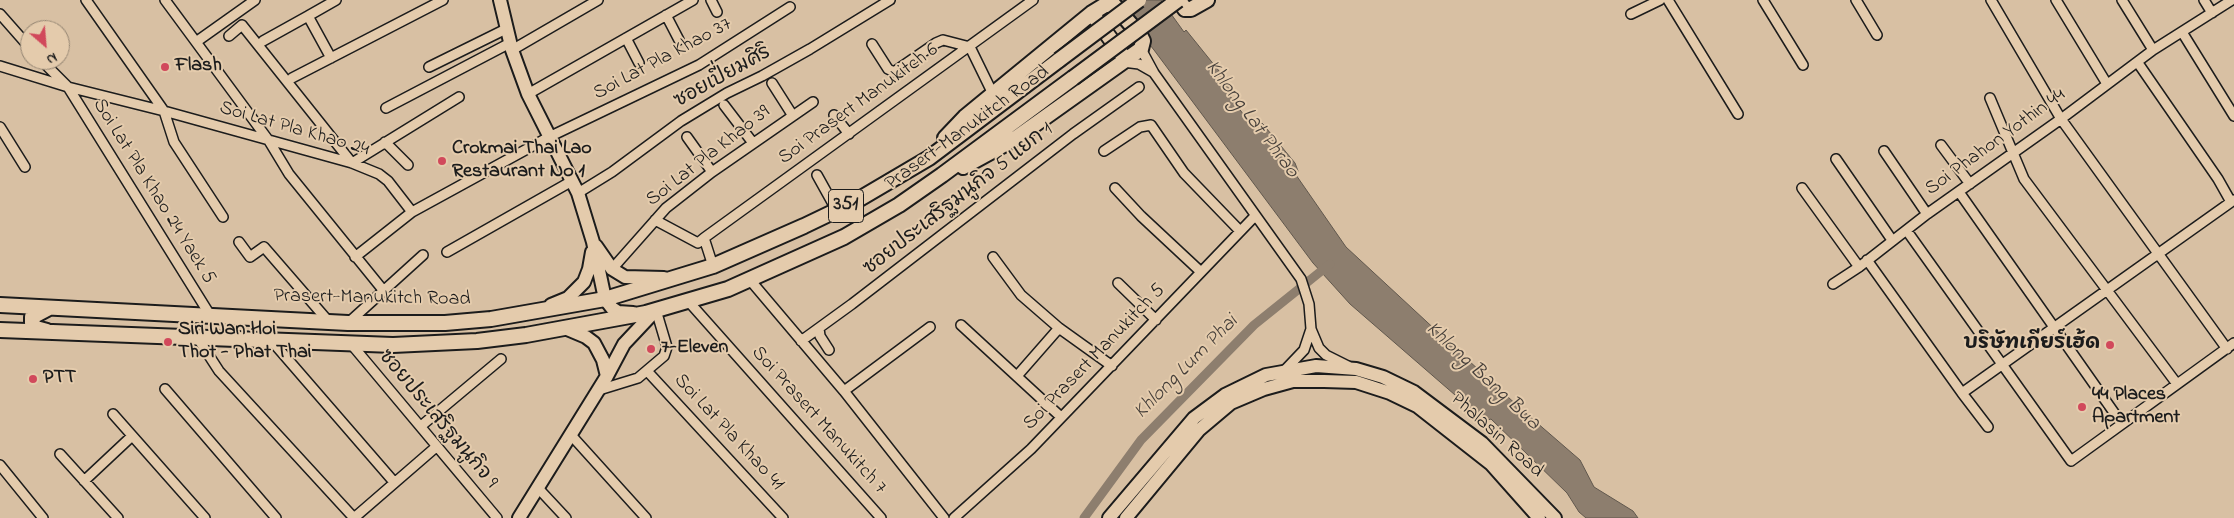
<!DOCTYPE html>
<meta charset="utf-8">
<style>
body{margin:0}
#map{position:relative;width:2234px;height:518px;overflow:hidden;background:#d8c0a3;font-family:"Indie Flower",sans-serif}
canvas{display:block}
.north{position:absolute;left:20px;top:20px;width:50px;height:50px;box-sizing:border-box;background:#e4cbac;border:1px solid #948572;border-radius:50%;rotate:153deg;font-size:14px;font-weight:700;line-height:20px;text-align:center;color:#1c1c1c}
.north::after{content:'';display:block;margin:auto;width:18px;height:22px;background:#d1495b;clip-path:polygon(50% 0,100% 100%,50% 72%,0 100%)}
</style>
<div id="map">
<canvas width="2234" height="518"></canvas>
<div class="north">N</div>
</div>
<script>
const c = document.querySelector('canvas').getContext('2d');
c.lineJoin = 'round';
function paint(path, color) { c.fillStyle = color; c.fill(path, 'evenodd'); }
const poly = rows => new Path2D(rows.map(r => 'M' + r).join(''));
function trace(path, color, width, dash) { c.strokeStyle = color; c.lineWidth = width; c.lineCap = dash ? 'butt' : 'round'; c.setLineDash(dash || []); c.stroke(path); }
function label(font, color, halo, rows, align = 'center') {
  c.font = font + ' "Indie Flower","Playpen Sans Thai",sans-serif'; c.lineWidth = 4; c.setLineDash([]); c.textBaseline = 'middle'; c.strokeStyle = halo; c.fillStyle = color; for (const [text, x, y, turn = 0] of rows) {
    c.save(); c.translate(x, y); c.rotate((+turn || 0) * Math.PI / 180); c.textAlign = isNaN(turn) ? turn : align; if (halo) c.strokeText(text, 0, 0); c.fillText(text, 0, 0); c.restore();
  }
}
const water = poly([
 [1114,0,1161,0,1184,32,1186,30,1236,92,1230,96,1254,129,1262,123,1295,163,1298,171,1296,175,1346,247,1521,409,1580,460,1594,487,1633,511,1638,518,1586,518,1579,512,1567,493,1491,419,1485,421,1350,304,1313,263,1154,50,1114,0]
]);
paint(water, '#8d7e6e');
trace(water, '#60574d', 1);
trace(poly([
 [1084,518,1141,440,1254,325,1330,264]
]), '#8d7e6e', 9);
const street = poly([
 [86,0,164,111,174,142,223,217],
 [165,0,269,141,289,174,383,290],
 [711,0,717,12],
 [1668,0,1738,114],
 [1763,0,1803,65],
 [1856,0,1877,35],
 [1991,0,2061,119,2227,349],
 [2056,0,2107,84],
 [2122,0,2153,50],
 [2204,0,2212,13],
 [0,14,30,48],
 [1631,14,1660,0],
 [666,15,679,40],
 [2182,32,2234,116],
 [229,36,242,25,352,163,459,97],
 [626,38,639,63],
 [263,41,308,16],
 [196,42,255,0],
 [872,44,888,69,894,72,936,43,943,40,970,47,993,94],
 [1141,49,1154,73,1301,279,1309,304,1311,329,1304,350,1284,371],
 [512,50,598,0],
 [331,58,308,16,336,0],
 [41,60,68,87,210,315],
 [1123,62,1139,64,1153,72],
 [2138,63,2218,179,2231,202],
 [0,66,68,87,164,111,352,163,379,174,388,181,412,212,549,137,699,65,790,7],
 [429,67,506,29],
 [292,78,443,0],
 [772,83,793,116],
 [528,94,693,0],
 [1990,98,2024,179,2177,384],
 [724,105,753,143],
 [386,108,510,43],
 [834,115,849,134],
 [0,127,25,167],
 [687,137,712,172],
 [385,142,408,165],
 [1941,145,1970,184],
 [1104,151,1140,127,1151,125,1184,173,1240,231],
 [1884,151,1927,214],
 [1836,159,1892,240],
 [817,175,837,211],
 [1115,188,1141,216,1201,272],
 [1802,188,1859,267],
 [1959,192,2122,424],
 [578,193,612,172,681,121,727,93,762,76,810,49,890,0],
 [655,220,698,243,704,238],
 [1907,231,2071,461,2234,343],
 [239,242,250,257,264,247,329,322],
 [447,252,572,181],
 [355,257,412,212],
 [993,257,1021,295,1059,328,1112,366],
 [1867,260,1962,393,2234,200],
 [713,266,704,238,1033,0],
 [612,269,666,208,712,172,813,102],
 [750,280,844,391,944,518],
 [1118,283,1156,320],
 [1833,284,1859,267,1927,214,2061,119,2153,50,2232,0],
 [689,302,881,518],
 [348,323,423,255],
 [961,325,1061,417],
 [819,328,820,336,829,350],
 [1311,329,1319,348,1326,355,1348,366],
 [197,337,219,371,354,518],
 [271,340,394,482],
 [801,341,852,304,1073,134,1139,87],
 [352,345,497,518],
 [648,372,783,518],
 [1017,376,1059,328],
 [165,389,276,518],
 [599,390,638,378,664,356,667,347,656,310],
 [844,391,930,327],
 [1962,393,1988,427],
 [113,414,205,518],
 [421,426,501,359],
 [571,435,646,518],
 [60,454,118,518],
 [0,465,43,518],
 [84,481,132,436],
 [538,488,566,518],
 [354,518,436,447],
 [954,518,1031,449,1255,216]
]);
const secondary = poly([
 [500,0,512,50,528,94,578,193,593,242,605,299,612,308,618,312,633,313],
 [596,246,612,269,625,277,664,278],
 [551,305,568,298,584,282,589,269,592,252],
 [567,329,586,337,594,343,603,360,607,376],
 [519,518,607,376,624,344,656,310],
 [1109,518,1194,418,1225,395,1266,375,1316,366,1356,369,1383,377,1414,392,1482,443,1555,518],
 [1126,518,1199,430,1231,403,1264,389,1293,381,1324,381,1356,382,1390,393,1417,406,1491,464,1539,518]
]);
const primary = poly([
 [1179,0,1185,9,1191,9,1207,0],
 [1096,19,1123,56],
 [945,138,965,117,993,94,1092,13,1105,5,1114,5,1140,35,1143,41,1141,49,1016,138,963,167],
 [0,305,348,323,445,323,491,319,605,299,713,266,804,226,856,201,929,158,1059,60],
 [0,330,393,345,477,341,526,335,646,313,728,289,844,237,899,205,942,175,1073,78],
 [47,331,36,328,32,323,32,317,49,308]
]);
trace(street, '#1c1c1c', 12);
trace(secondary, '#1c1c1c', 16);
trace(primary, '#1c1c1c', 18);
trace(street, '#e4cbac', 9);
trace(secondary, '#e4cbac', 12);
trace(primary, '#e4cbac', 14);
const primaryBridge = poly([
 [1059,60,1139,0],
 [1073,78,1178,0]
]);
trace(primaryBridge, '#1c1c1c', 18, []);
trace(primaryBridge, '#e4cbac', 14);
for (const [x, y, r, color] of [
 [165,67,5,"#d1495b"],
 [442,161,5,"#d1495b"],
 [168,342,5,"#d1495b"],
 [2110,345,5,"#d1495b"],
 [651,349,5,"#d1495b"],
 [33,379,5,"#d1495b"],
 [2082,407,5,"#d1495b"]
]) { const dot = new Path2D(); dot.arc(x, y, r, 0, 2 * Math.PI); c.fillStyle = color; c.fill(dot); trace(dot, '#e4cbac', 2); }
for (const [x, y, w] of [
 [846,206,35]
]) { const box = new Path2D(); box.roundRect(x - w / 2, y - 16.5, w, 33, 4); c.fillStyle = '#e4cbac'; c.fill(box); trace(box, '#1c1c1c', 1); }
label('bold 19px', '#1c1c1c', null, [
 ["351",846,206]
]);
label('20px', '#1c1c1c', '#e4cbac', [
 ["Soi Lat Pla Khao 37",663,60,-28],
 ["ซอยเปี่ยมศิริ",723,78,-29],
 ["Soi Prasert Manukitch 6",859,105,-36],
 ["Prasert-Manukitch Road",968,129,-36],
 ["Soi Lat Pla Khao 24",294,130,16],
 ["Soi Phahon Yothin 44",1996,143,-36],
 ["Soi Lat Pla Khao 39",709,157,-38],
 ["Soi Lat Pla Khao 24 Yaek 5",153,192,58],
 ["ซอยประเสริฐมนูกิจ 5 แยก 1",959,200,-38],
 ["Prasert-Manukitch Road",372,299,1],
 ["Soi Prasert Manukitch 5",1095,358,-46],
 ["ซอยประเสริฐมนูกิจ 9",437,420,50],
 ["Soi Prasert Manukitch 7",818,421,48],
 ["Soi Lat Pla Khao 41",728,433,47],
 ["Phalasin Road",1496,436,42]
]);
label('bold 20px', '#1c1c1c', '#e4cbac', [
 ["Flash",175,67],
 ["Crokmai Thai Lao",452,150],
 ["Restaurant No 1",452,173],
 ["Siri Wan Hoi",178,331],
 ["Thot - Phat Thai",178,354],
 ["บริษัทเกียร์เฮ้ด",2100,345,"right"],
 ["7-Eleven",661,349],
 ["PTT",43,379],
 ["44 Places",2092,396],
 ["Apartment",2092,419]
], 'left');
label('italic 21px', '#443e39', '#e4cbac', [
 ["Khlong Lat Phrao",1251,120,53],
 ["Khlong Lum Phai",1187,368,-45],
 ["Khlong Bang Bua",1482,377,43]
]);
</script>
